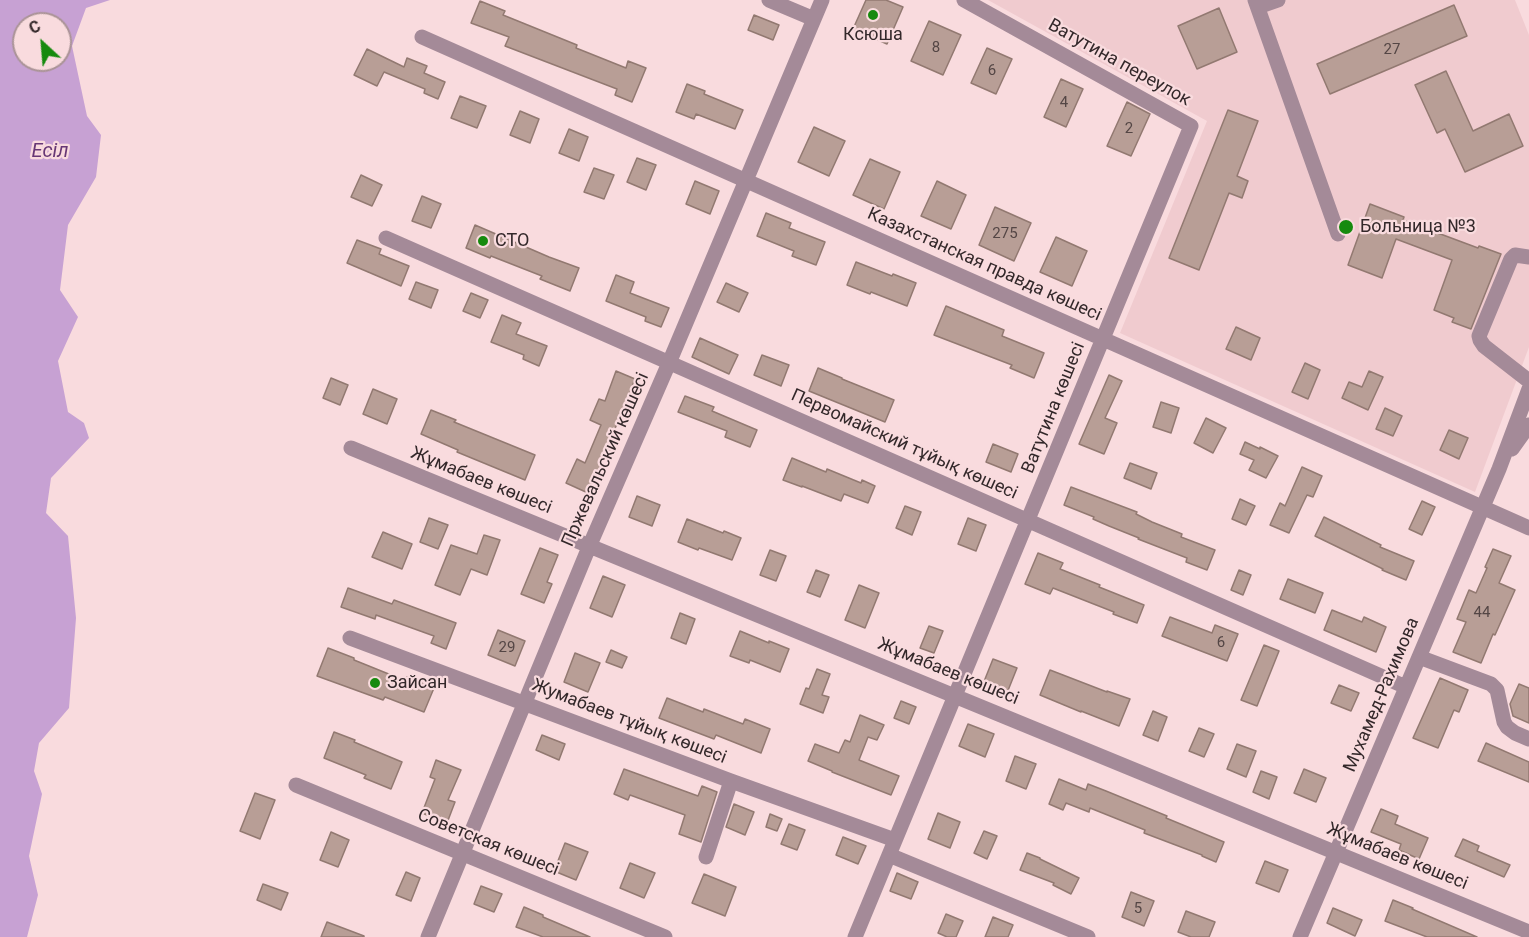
<!DOCTYPE html>
<meta charset="utf-8">
<style>
body{margin:0}
#map{position:relative;width:1529px;height:937px;overflow:hidden;background:#f9dbde;font-family:Roboto,sans-serif}
canvas{display:block}
.north{position:absolute;left:12px;top:12px;width:60px;height:60px;box-sizing:border-box;background:#f9dbde;border:2px solid #aa9396;border-radius:50%;rotate:334deg;font-size:16px;font-weight:700;line-height:24px;text-align:center;color:#33282a}
.north::after{content:'';display:block;margin:auto;width:21px;height:27px;background:#168a0e;clip-path:polygon(50% 0,100% 100%,50% 72%,0 100%)}
</style>
<div id="map">
<canvas width="1529" height="937"></canvas>
<div class="north">С</div>
</div>
<script>
const c = document.querySelector('canvas').getContext('2d');
c.lineJoin = 'round';
function paint(path, color) { c.fillStyle = color; c.fill(path, 'evenodd'); }
const poly = rows => new Path2D(rows.map(r => 'M' + r).join(''));
function trace(path, color, width, dash) { c.strokeStyle = color; c.lineWidth = width; c.lineCap = dash ? 'butt' : 'round'; c.setLineDash(dash || []); c.stroke(path); }
function label(font, color, halo, rows, align = 'center') {
  c.font = font + ' Roboto,sans-serif'; c.lineWidth = 4.5; c.setLineDash([]); c.textBaseline = 'middle'; c.strokeStyle = halo; c.fillStyle = color; for (const [text, x, y, turn = 0] of rows) {
    c.save(); c.translate(x, y); c.rotate((+turn || 0) * Math.PI / 180); c.textAlign = isNaN(turn) ? turn : align; if (halo) c.strokeText(text, 0, 0); c.fillText(text, 0, 0); c.restore();
  }
}
paint(poly([
 [988,0,1515,0,1529,35,1529,347,1475,492,1120,333,1207,121]
]), '#f0cbcf');
paint(poly([
 [0,0,110,0,86,8,72,46,87,116,101,135,96,177,68,225,60,290,78,317,58,361,68,412,84,423,89,438,51,478,46,513,68,536,76,618,69,708,39,743,34,771,42,794,29,856,38,895,27,937,0,937],
 [24,24,60,24,60,60,24,60]
]), '#c7a1d3');
const building = poly([
 [866,0,886,0,903,7,887,44,853,29,866,0],
 [480,1,505,11,503,15,577,45,576,48,626,68,628,61,646,68,632,102,615,95,617,89,505,46,509,37,471,23,480,1],
 [1454,5,1467,36,1330,94,1317,64,1454,5],
 [1219,8,1237,52,1197,69,1178,26,1219,8],
 [754,15,779,25,773,40,748,30,754,15],
 [929,21,961,35,943,75,911,61,929,21],
 [987,48,1012,59,996,94,971,83,987,48],
 [367,49,404,67,407,58,427,66,424,73,445,82,438,99,424,93,425,89,384,72,377,86,354,75,367,49],
 [1446,71,1473,131,1509,114,1523,146,1465,172,1445,129,1437,133,1415,85,1446,71],
 [1061,79,1083,89,1066,127,1044,117,1061,79],
 [687,84,705,91,704,94,743,110,735,129,696,114,694,119,676,112,687,84],
 [460,96,486,106,477,128,451,118,460,96],
 [1127,102,1150,114,1131,156,1107,146,1127,102],
 [1228,110,1258,121,1237,176,1248,181,1242,198,1229,193,1199,270,1169,258,1228,110],
 [520,111,539,119,530,143,510,135,520,111],
 [814,127,845,141,829,176,798,162,814,127],
 [569,129,588,137,579,161,559,153,569,129],
 [637,158,656,165,646,190,627,182,637,158],
 [870,159,900,172,884,209,853,195,870,159],
 [594,168,614,175,604,199,584,192,594,168],
 [361,175,382,185,372,206,351,197,361,175],
 [695,181,719,191,710,214,686,204,695,181],
 [937,181,966,195,951,229,921,216,937,181],
 [422,196,441,204,431,228,412,221,422,196],
 [1370,204,1404,217,1403,220,1478,248,1479,246,1501,254,1471,329,1452,322,1454,318,1434,310,1452,260,1396,239,1382,278,1348,265,1370,204],
 [995,207,1031,223,1014,261,979,245,995,207],
 [766,213,791,223,789,228,825,242,816,265,792,256,794,251,757,236,766,213],
 [475,225,549,257,579,268,570,291,540,279,542,276,491,256,490,258,466,248,475,225],
 [1056,237,1087,251,1072,286,1040,272,1056,237],
 [357,240,381,249,379,254,409,266,401,286,347,263,357,240],
 [856,262,892,276,893,274,916,283,907,306,871,292,870,294,847,285,856,262],
 [616,275,634,282,630,293,669,308,661,327,645,321,646,317,606,301,616,275],
 [416,282,438,290,431,308,409,299,416,282],
 [726,283,748,293,739,312,717,302,726,283],
 [471,293,488,300,480,318,463,311,471,293],
 [946,306,1004,330,1002,336,1044,353,1034,378,1010,368,1012,365,934,335,946,306],
 [502,315,521,323,516,334,547,346,539,366,523,359,524,355,491,342,502,315],
 [1236,327,1260,338,1251,360,1226,349,1236,327],
 [700,338,738,355,729,374,692,357,700,338],
 [762,355,789,365,781,386,754,375,762,355],
 [1305,363,1320,370,1308,399,1292,392,1305,363],
 [818,368,842,378,842,379,894,400,885,422,809,391,818,368],
 [616,371,635,379,612,436,615,437,609,453,607,452,588,493,566,483,577,459,585,463,601,425,590,420,599,399,605,401,616,371],
 [1369,371,1383,377,1368,410,1342,398,1349,382,1362,387,1369,371],
 [1109,375,1122,381,1105,418,1117,423,1104,454,1079,444,1109,375],
 [331,378,348,385,340,405,323,398,331,378],
 [373,389,397,399,387,424,363,414,373,389],
 [685,396,714,407,712,411,757,430,750,447,725,437,727,431,678,412,685,396],
 [1161,402,1179,408,1171,433,1153,427,1161,402],
 [1385,408,1402,416,1393,436,1376,429,1385,408],
 [431,410,456,420,454,422,535,455,525,480,457,452,458,450,421,434,431,410],
 [1206,418,1226,428,1213,453,1194,443,1206,418],
 [1449,430,1468,438,1459,459,1440,450,1449,430],
 [1245,442,1260,449,1260,447,1278,456,1266,478,1249,470,1254,460,1240,454,1245,442],
 [993,444,1018,454,1011,472,986,462,993,444],
 [792,458,826,472,827,469,861,483,862,480,875,486,868,503,844,494,841,501,802,486,802,487,783,480,792,458],
 [1130,463,1157,473,1151,489,1124,478,1130,463],
 [1302,467,1322,476,1313,497,1307,495,1289,533,1270,525,1280,503,1285,506,1302,467],
 [1071,487,1137,512,1136,514,1152,522,1182,534,1181,537,1215,550,1207,570,1186,562,1187,558,1138,539,1139,538,1109,526,1093,519,1094,517,1064,505,1071,487],
 [637,496,660,505,652,526,629,517,637,496],
 [1240,499,1255,506,1246,525,1232,519,1240,499],
 [1422,501,1435,507,1422,535,1409,529,1422,501],
 [905,506,921,512,912,535,896,528,905,506],
 [1324,517,1381,545,1380,547,1414,561,1406,580,1382,570,1383,569,1315,536,1324,517],
 [429,518,448,525,438,549,420,542,429,518],
 [968,518,986,525,976,551,958,544,968,518],
 [687,519,723,533,724,531,741,538,732,560,699,548,698,550,678,542,687,519],
 [383,532,412,544,402,569,372,557,383,532],
 [484,535,500,540,487,575,471,569,460,595,435,585,451,545,477,554,484,535],
 [540,548,558,555,547,582,552,584,544,603,521,594,540,548],
 [1493,549,1511,556,1499,583,1515,590,1495,635,1493,634,1481,663,1453,652,1466,622,1457,619,1469,590,1476,593,1487,568,1485,567,1493,549],
 [770,550,786,556,776,581,760,575,770,550],
 [1038,553,1063,563,1060,569,1100,585,1099,587,1144,605,1137,623,1113,614,1114,612,1053,588,1050,594,1025,584,1038,553],
 [816,570,829,575,820,597,807,592,816,570],
 [1239,570,1251,575,1243,595,1231,590,1239,570],
 [603,576,625,585,612,617,590,608,603,576],
 [1288,579,1323,593,1315,613,1280,599,1288,579],
 [859,585,879,593,865,628,845,620,859,585],
 [348,588,392,604,394,600,456,623,446,649,431,643,434,636,376,615,375,619,341,607,348,588],
 [1332,610,1362,622,1364,617,1386,627,1376,652,1324,630,1332,610],
 [680,613,695,619,686,644,671,638,680,613],
 [1170,617,1212,633,1215,625,1238,634,1227,661,1162,636,1170,617],
 [929,626,943,631,934,653,920,648,929,626],
 [498,630,525,641,515,666,488,655,498,630],
 [740,631,769,643,769,641,789,649,780,672,750,660,749,663,730,656,740,631],
 [1264,645,1279,651,1257,706,1241,700,1264,645],
 [328,648,354,658,354,660,406,681,407,677,434,688,424,712,385,697,383,700,317,676,328,648],
 [611,650,627,657,622,668,606,662,611,650],
 [575,653,600,663,588,692,564,682,575,653],
 [993,659,1017,668,1007,693,983,684,993,659],
 [817,669,830,674,822,695,829,697,823,713,800,704,806,688,809,689,817,669],
 [1050,670,1107,692,1107,691,1130,699,1119,726,1081,711,1081,712,1040,695,1050,670],
 [1440,678,1468,690,1459,712,1454,710,1438,748,1413,738,1440,678],
 [1519,684,1529,688,1529,723,1513,716,1510,704,1519,684],
 [1339,685,1359,693,1351,711,1331,703,1339,685],
 [667,698,703,712,704,709,743,724,745,719,770,729,761,753,716,735,714,739,659,718,667,698],
 [901,701,916,707,909,724,894,718,901,701],
 [1153,711,1167,717,1158,741,1143,735,1153,711],
 [860,715,884,725,877,740,868,737,859,760,899,776,891,795,832,772,832,771,808,761,815,744,839,753,845,740,850,742,860,715],
 [968,724,994,734,985,757,959,746,968,724],
 [1199,728,1214,734,1204,757,1189,751,1199,728],
 [334,732,355,740,354,742,402,762,391,789,364,778,366,775,324,758,334,732],
 [542,735,565,744,559,760,536,750,542,735],
 [1486,743,1529,762,1529,782,1478,761,1486,743],
 [1237,744,1256,751,1246,777,1227,769,1237,744],
 [1015,756,1036,764,1026,789,1006,781,1015,756],
 [436,760,461,770,448,800,455,802,447,823,422,813,435,779,430,777,436,760],
 [624,769,698,796,702,786,717,792,701,842,679,834,685,815,630,795,628,800,614,794,624,769],
 [1304,769,1326,778,1316,802,1294,793,1304,769],
 [1261,771,1277,777,1269,799,1253,792,1261,771],
 [1059,779,1086,790,1088,784,1106,791,1167,816,1166,818,1224,842,1216,862,1202,856,1202,855,1144,833,1145,830,1090,808,1089,812,1066,803,1063,810,1049,804,1059,779],
 [255,793,275,800,260,839,240,831,255,793],
 [734,804,754,812,745,835,726,827,734,804],
 [1381,809,1398,816,1395,824,1428,838,1419,859,1399,850,1401,844,1371,832,1381,809],
 [938,813,960,822,950,848,928,839,938,813],
 [770,814,782,819,777,831,766,827,770,814],
 [789,824,805,830,797,850,781,844,789,824],
 [984,831,997,836,987,859,974,853,984,831],
 [331,832,349,840,338,867,320,860,331,832],
 [843,837,866,846,858,864,836,855,843,837],
 [1463,839,1479,846,1477,851,1510,865,1504,877,1455,856,1463,839],
 [565,843,588,852,576,880,554,871,565,843],
 [1027,853,1040,858,1040,859,1079,878,1071,894,1053,885,1054,883,1020,870,1027,853],
 [1265,861,1288,870,1279,892,1256,883,1265,861],
 [630,863,655,873,644,898,620,888,630,863],
 [406,872,420,878,411,901,396,895,406,872],
 [897,873,918,882,911,899,890,891,897,873],
 [704,874,736,887,725,916,692,903,704,874],
 [263,884,288,893,281,910,257,900,263,884],
 [481,886,502,894,494,912,474,904,481,886],
 [1131,892,1154,901,1144,926,1122,917,1131,892],
 [1393,900,1413,908,1412,909,1477,937,1427,937,1385,921,1393,900],
 [524,907,543,915,543,917,590,937,543,937,516,927,524,907],
 [1333,908,1362,920,1355,936,1327,923,1333,908],
 [1186,911,1215,922,1209,937,1191,937,1178,932,1186,911],
 [946,914,963,921,956,937,947,937,938,933,946,914],
 [993,917,1013,925,1008,937,985,937,993,917],
 [327,922,364,936,364,937,321,937,327,922]
]);
paint(building, '#b89e96');
trace(building, '#927971', 1.5);
trace(poly([
 [769,0,814,19],
 [1255,0,1338,234],
 [1258,7,1278,0],
 [422,37,1529,528],
 [386,238,1406,687],
 [1529,257,1515,255,1511,259,1479,336,1480,340,1484,346,1529,381],
 [351,448,1529,932],
 [1512,449,1529,425],
 [350,638,731,781,895,840],
 [1419,657,1491,684,1497,690,1504,722,1507,727,1515,733,1529,739],
 [296,785,665,937],
 [889,855,1088,937],
 [706,857,731,781],
 [428,937,589,547,669,363,822,0],
 [855,937,1191,126,964,0],
 [1300,937,1499,469,1529,389]
]), '#a48a98', 15);
for (const [x, y, r, color] of [
 [873,15,6,"#168a0e"],
 [1346,227,8,"#168a0e"],
 [483,241,6,"#168a0e"],
 [375,683,6,"#168a0e"]
]) { const dot = new Path2D(); dot.arc(x, y, r, 0, 2 * Math.PI); c.fillStyle = color; c.fill(dot); trace(dot, '#f9dbde', 2); }
label('15px', '#544645', null, [
 ["8",936,48],
 ["27",1392,50],
 ["6",992,71],
 ["4",1064,103],
 ["2",1129,129],
 ["275",1005,234],
 ["44",1482,613],
 ["6",1221,643],
 ["29",507,648],
 ["5",1138,909]
]);
label('18px', '#33282a', '#f9dbde', [
 ["Ксюша",873,35,"center"],
 ["Больница №3",1360,227],
 ["СТО",495,241],
 ["Зайсан",387,683]
], 'left');
label('18px', '#33282a', '#f9dbde', [
 ["Ватутина переулок",1119,63,29],
 ["Казахстанская правда көшесі",984,265,24],
 ["Ватутина көшесі",1054,408,-68],
 ["Первомайский тұйық көшесі",904,445,24],
 ["Пржевальский көшесі",606,460,-66],
 ["Жұмабаев көшесі",481,481,22],
 ["Жұмабаев көшесі",948,672,22],
 ["Мухамед-Рахимова",1382,695,-67],
 ["Жумабаев тұйық көшесі",629,722,21],
 ["Советская көшесі",488,843,22],
 ["Жұмабаев көшесі",1397,857,22]
]);
label('italic 20px', '#673775', '#f9dbde', [
 ["Есіл",50,152]
]);
</script>
